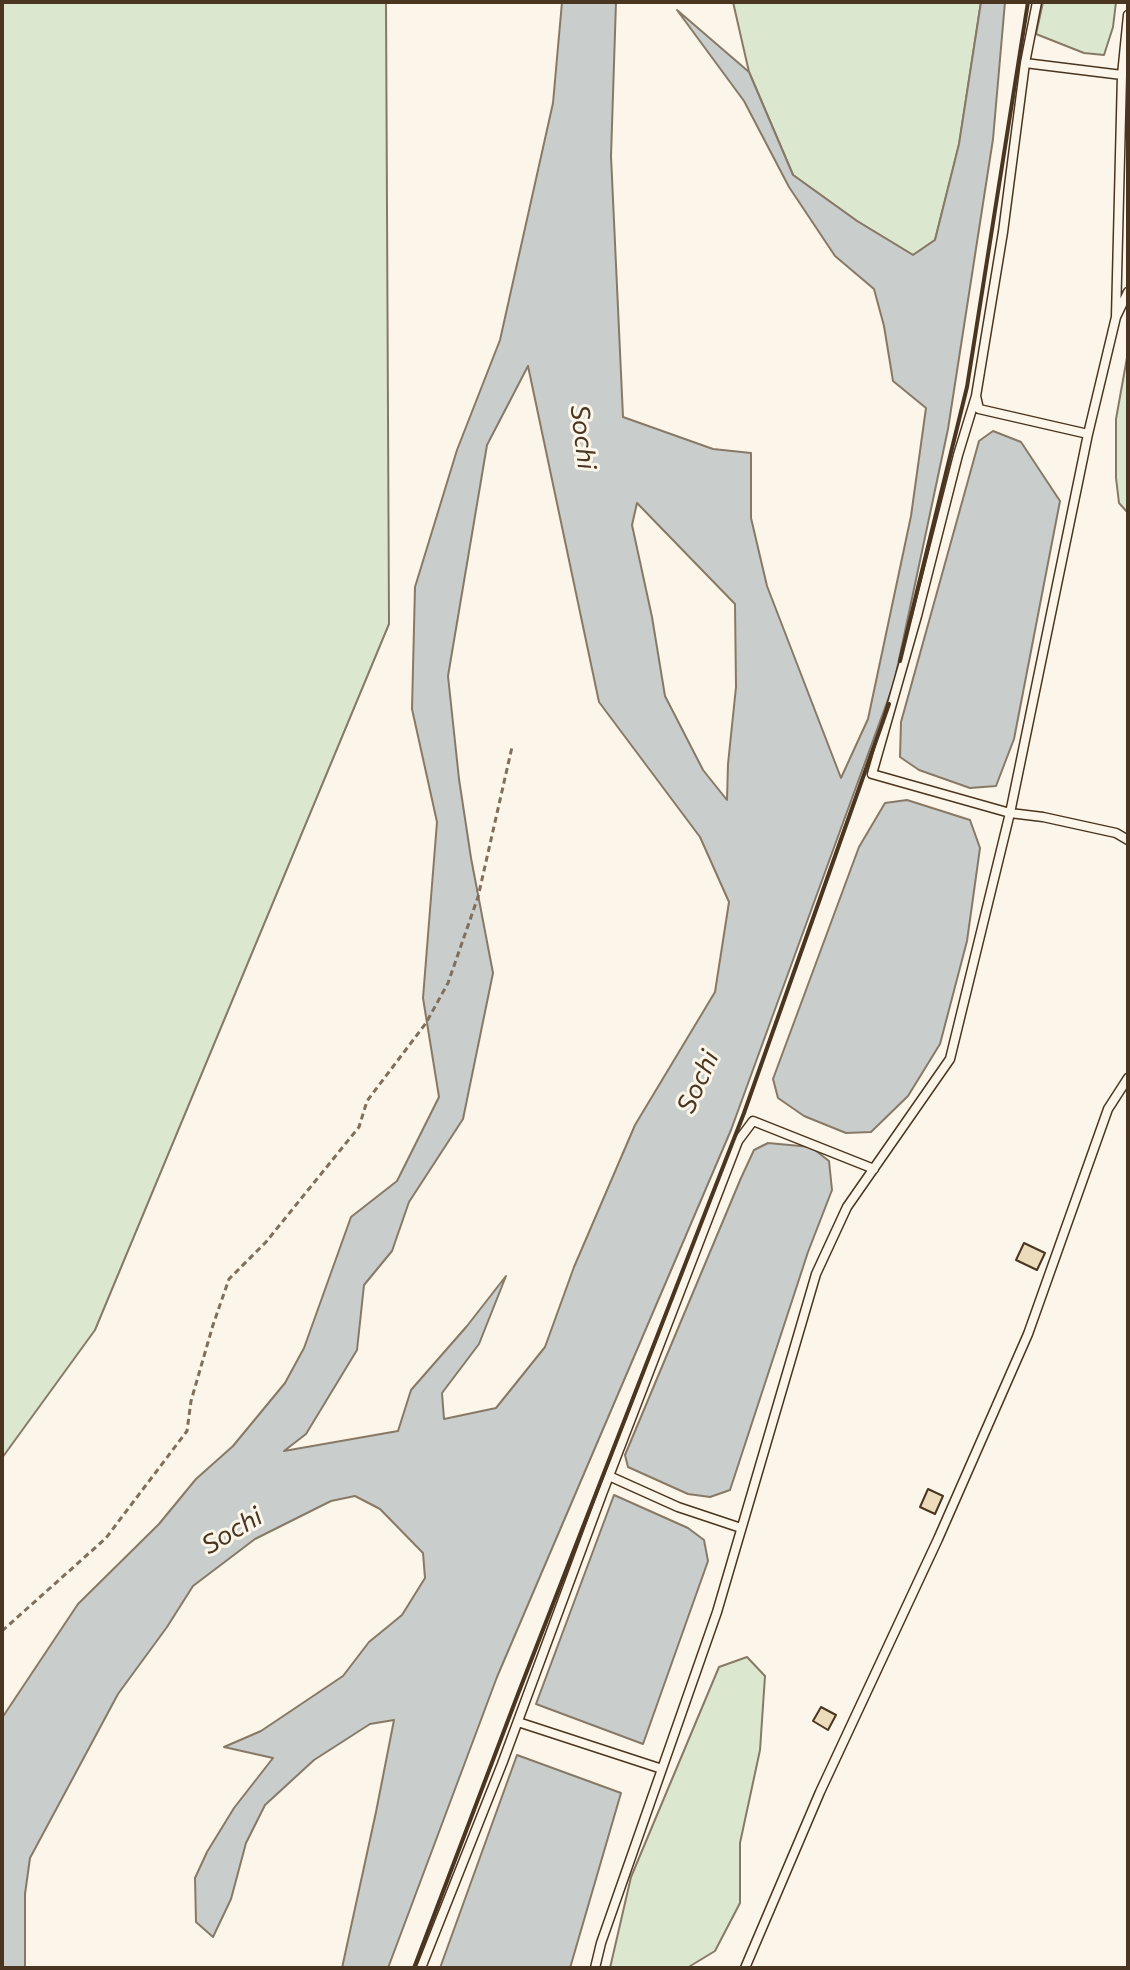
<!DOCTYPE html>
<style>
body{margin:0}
#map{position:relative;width:1130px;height:1970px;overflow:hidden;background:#fbf6e9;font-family:Commissioner,sans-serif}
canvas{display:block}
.frame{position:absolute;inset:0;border:4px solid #4a3520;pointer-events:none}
</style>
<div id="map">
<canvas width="1130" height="1970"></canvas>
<div class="frame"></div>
</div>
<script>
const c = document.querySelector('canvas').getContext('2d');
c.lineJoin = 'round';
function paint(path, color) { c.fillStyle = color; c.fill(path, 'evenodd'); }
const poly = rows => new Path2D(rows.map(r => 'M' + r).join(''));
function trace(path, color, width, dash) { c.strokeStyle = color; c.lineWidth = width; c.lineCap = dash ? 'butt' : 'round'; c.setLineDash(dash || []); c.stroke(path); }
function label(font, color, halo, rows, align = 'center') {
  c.font = font + ' Commissioner,sans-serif'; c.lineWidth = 6; c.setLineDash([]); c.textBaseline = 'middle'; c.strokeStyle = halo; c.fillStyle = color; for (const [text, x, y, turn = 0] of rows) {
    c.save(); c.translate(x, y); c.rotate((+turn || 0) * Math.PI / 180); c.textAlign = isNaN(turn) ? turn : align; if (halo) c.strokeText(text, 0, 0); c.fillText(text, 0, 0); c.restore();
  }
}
const green = poly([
 [2,2,386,2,389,624,95,1330,2,1458,2,2],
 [733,2,981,2,959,145,935,240,913,255,857,221,793,175,749,72,733,2],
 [1043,2,1116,2,1113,27,1104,55,1084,53,1036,34,1043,2],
 [1128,352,1128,513,1119,503,1116,478,1116,419,1128,352],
 [747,1657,765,1676,760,1750,740,1843,740,1903,715,1951,687,1968,610,1968,631,1877,719,1667,747,1657]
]);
paint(green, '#dce7d0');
trace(green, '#887966', 2);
const water = poly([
 [562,2,616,2,611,156,623,417,713,449,751,453,751,518,767,586,841,778,868,719,911,516,926,408,893,381,884,326,874,289,835,256,789,187,744,101,677,10,749,72,793,175,857,221,913,255,935,240,959,144,981,2,1005,2,993,139,948,429,894,683,731,1130,497,1677,388,1968,342,1968,376,1812,394,1720,370,1724,314,1760,265,1805,246,1843,231,1899,213,1937,196,1922,195,1878,207,1852,234,1808,273,1758,224,1747,261,1731,343,1676,369,1642,402,1615,425,1578,423,1553,380,1509,355,1496,331,1501,255,1539,193,1586,167,1627,118,1694,30,1858,25,1894,25,1968,2,1968,2,1718,78,1604,159,1524,196,1479,233,1446,285,1383,304,1348,351,1217,397,1181,439,1097,423,998,437,822,412,709,415,587,457,450,500,340,553,103,562,2],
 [528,366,599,702,700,837,729,902,715,992,635,1125,574,1267,545,1347,496,1408,444,1419,442,1393,479,1344,506,1276,467,1326,411,1390,398,1431,284,1451,306,1434,357,1350,364,1285,392,1251,409,1202,463,1119,493,973,471,858,459,779,448,676,487,445,528,366],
 [637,503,735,604,736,687,728,764,727,800,703,770,665,696,652,617,632,525,637,503],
 [993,431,1021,442,1060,501,1014,739,996,786,970,788,919,770,900,757,901,722,979,441,993,431],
 [907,800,970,820,980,848,967,941,940,1044,908,1096,871,1132,846,1133,804,1116,778,1098,773,1079,859,847,885,803,907,800],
 [768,1143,811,1147,829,1161,832,1190,808,1252,730,1490,710,1497,688,1494,628,1467,625,1455,741,1178,754,1150,768,1143],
 [614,1495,688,1528,704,1540,708,1561,643,1744,536,1704,614,1495],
 [517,1755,621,1793,570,1968,440,1968,517,1755]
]);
paint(water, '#c9cecd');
trace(water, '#887966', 2);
const building = poly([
 [1024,1243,1045,1253,1037,1270,1016,1260,1024,1243],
 [928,1489,943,1496,935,1514,920,1507,928,1489],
 [821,1707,836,1715,828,1730,813,1721,821,1707]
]);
paint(building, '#ecdcbc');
trace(building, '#4a3520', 2);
const lane = poly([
 [1025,63,1037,2],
 [1122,75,1128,15],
 [1128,292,1116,317,1088,434,1010,813,1043,817,1116,833,1128,840],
 [976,396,1003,232,1025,63,1122,75,1116,317],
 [609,1476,678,1507,741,1528],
 [518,1722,662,1769],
 [421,1968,502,1764,602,1494,738,1141,753,1121,874,1169],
 [595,1968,601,1943,717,1612,816,1274,847,1207,950,1059,1010,813,872,774,917,616,958,455,976,396,979,409,1088,434],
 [745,1968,820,1792,938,1539,1028,1334,1108,1109,1128,1078]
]);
trace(lane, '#4a3520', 11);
trace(poly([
 [2,1631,106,1538,187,1431,191,1401,213,1325,229,1279,266,1242,359,1127,367,1101,426,1023,448,983,478,897,512,747]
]), '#7f6f5c', 3, [6, 4]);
trace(lane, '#fbf6e9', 8);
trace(poly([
 [900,661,967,387,1028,2],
 [414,1968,518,1694,744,1113,889,704]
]), '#4a3520', 4);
label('italic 26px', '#4a3520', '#fbf6e9', [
 ["Sochi",583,437,83],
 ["Sochi",698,1082,-66],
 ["Sochi",232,1531,-31]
]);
</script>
